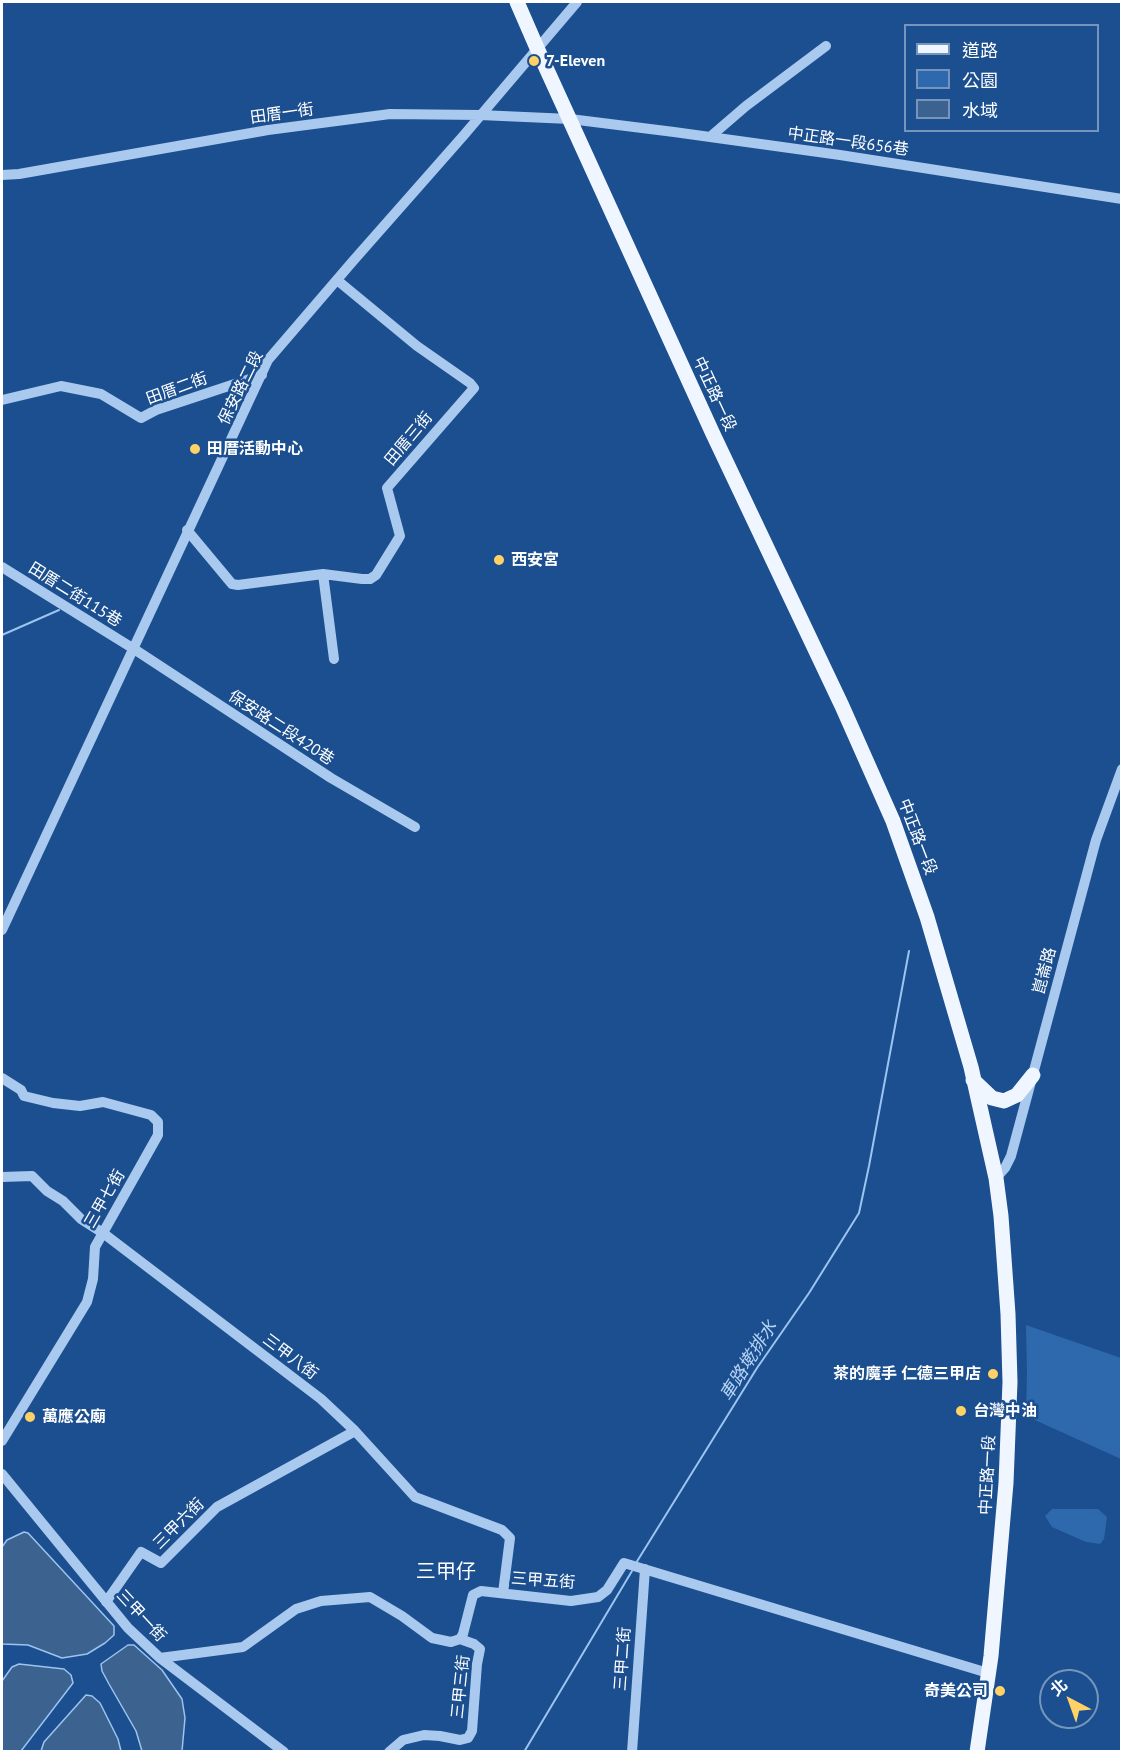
<!DOCTYPE html>
<meta charset="utf-8">
<style>
body{margin:0}
#map{position:relative;width:1123px;height:1753px;overflow:hidden;background:#1b4f8f;font-family:"PT Sans","Noto Sans TC",sans-serif}
canvas{display:block}
.frame{position:absolute;inset:0;border:3px solid #fff;pointer-events:none}
.legend{position:absolute;left:904px;top:24px;width:195px;height:108px;box-sizing:border-box;background:#1b4f8f;border:2px solid #7695bc;margin:0;padding:8px 10px;list-style:none;font-size:18px;color:#fff}
.legend li{display:flex;align-items:center;gap:12px;height:30px}
.legend b{width:30px;border:2px solid #7695bc}
.north{position:absolute;left:1039px;top:1669px;width:60px;height:60px;box-sizing:border-box;background:#1b4f8f;border:2px solid #7695bc;border-radius:50%;rotate:319deg;font-size:16px;font-weight:700;line-height:24px;text-align:center;color:#fff}
.north::after{content:'';display:block;margin:auto;width:21px;height:27px;background:#ffd166;clip-path:polygon(50% 0,100% 100%,50% 72%,0 100%)}
</style>
<div id="map">
<canvas width="1123" height="1753"></canvas>
<div class="frame"></div>
<ul class="legend">
<li><b style="height:8px;background:#f0f6ff"></b>道路</li>
<li><b style="height:16px;background:#2e69ad"></b>公園</li>
<li><b style="height:16px;background:#3c6290"></b>水域</li>
</ul>
<div class="north">北</div>
</div>
<script>
const c = document.querySelector('canvas').getContext('2d');
c.lineJoin = 'round';
function paint(path, color) { c.fillStyle = color; c.fill(path, 'evenodd'); }
const poly = rows => new Path2D(rows.map(r => 'M' + r).join(''));
function trace(path, color, width, dash) { c.strokeStyle = color; c.lineWidth = width; c.lineCap = dash ? 'butt' : 'round'; c.setLineDash(dash || []); c.stroke(path); }
function label(font, color, halo, rows, align = 'center') {
  c.font = font + ' "PT Sans","Noto Sans TC",sans-serif'; c.lineWidth = 5; c.setLineDash([]); c.textBaseline = 'middle'; c.strokeStyle = halo; c.fillStyle = color; for (const [text, x, y, turn = 0] of rows) {
    c.save(); c.translate(x, y); c.rotate((+turn || 0) * Math.PI / 180); c.textAlign = isNaN(turn) ? turn : align; if (halo) c.strokeText(text, 0, 0); c.fillText(text, 0, 0); c.restore();
  }
}
paint(poly([
 [1026,1325,1121,1358,1121,1459,1026,1416,1027,1372],
 [1052,1509,1098,1509,1107,1517,1104,1539,1100,1544,1086,1542,1052,1527,1045,1516]
]), '#2e69ad');
const water = poly([
 [24,1532,28,1533,114,1626,114,1635,105,1643,87,1654,62,1658,28,1645,2,1644,2,1547,7,1540,24,1532],
 [128,1645,134,1645,162,1670,182,1699,185,1718,182,1751,142,1751,136,1731,109,1684,102,1671,101,1664,128,1645],
 [19,1664,64,1669,71,1675,73,1683,21,1751,2,1751,2,1681,12,1667,19,1664],
 [86,1695,92,1696,100,1703,118,1739,121,1751,41,1751,44,1742,86,1695]
]);
paint(water, '#3c6290');
trace(water, '#9cc4f0', 1.5);
trace(poly([
 [2,635,59,610],
 [636,1563,757,1368,809,1293,859,1213,869,1166,909,951],
 [524,1752,632,1571]
]), '#9cc4f0', 2);
trace(poly([
 [710,137,746,106,826,46],
 [2,175,19,174,268,130,390,114,480,115,570,119,674,132,840,155,1122,199],
 [2,400,61,386,101,394,141,418,156,410,262,375],
 [187,530,232,584,238,585,323,574,362,579,370,579,376,575,397,541,400,536,387,488,474,388,470,383,417,346,337,280],
 [2,567,134,649,331,778,415,827],
 [323,574,334,659],
 [2,930,268,360,353,261,464,135,577,2],
 [2,1078,21,1090,24,1096,53,1103,80,1106,103,1102,151,1115,158,1122,158,1135,95,1247,93,1279,87,1302,2,1441],
 [2,1177,32,1176,47,1191,63,1201,81,1219,103,1233,321,1399,355,1431,415,1497,502,1530,510,1538,503,1593],
 [996,1178,1005,1168,1011,1156,1096,840,1122,769],
 [2,1474,128,1628,160,1658,284,1752],
 [106,1602,141,1552,161,1563,217,1507,355,1431],
 [160,1658,243,1647,296,1609,321,1601,370,1597,402,1616,432,1638,451,1642,460,1639,463,1634,473,1595,481,1591,571,1601,598,1597,607,1590,624,1563,988,1673],
 [389,1752,403,1740,424,1735,440,1736,460,1740,468,1738,472,1731,477,1664,480,1649,474,1644,460,1639],
 [632,1752,645,1569]
]), '#a9c9ee', 10);
trace(poly([
 [517,2,537,48,713,434,842,706,893,821,927,917,971,1067,996,1178,1001,1216,1008,1314,1010,1382,1006,1483,991,1656,977,1752],
 [973,1080,992,1098,1004,1101,1017,1095,1033,1075]
]), '#f0f6ff', 15);
for (const [x, y, r, color] of [
 [534,61,6,"#ffd166"],
 [195,449,6,"#ffd166"],
 [499,560,6,"#ffd166"],
 [993,1374,6,"#ffd166"],
 [961,1411,6,"#ffd166"],
 [30,1417,6,"#ffd166"],
 [1000,1691,6,"#ffd166"]
]) { const dot = new Path2D(); dot.arc(x, y, r, 0, 2 * Math.PI); c.fillStyle = color; c.fill(dot); trace(dot, '#1b4f8f', 2); }
label('bold 16px', '#fff', '#1b4f8f', [
 ["7-Eleven",546,61],
 ["田厝活動中心",207,449],
 ["西安宮",511,560],
 ["茶的魔手 仁德三甲店",981,1374,"right"],
 ["台灣中油",973,1411],
 ["萬應公廟",42,1417],
 ["奇美公司",988,1691,"right"]
], 'left');
label('16px', '#fff', '#1b4f8f', [
 ["田厝一街",282,114,-8],
 ["中正路一段656巷",848,142,8],
 ["保安路二段",241,388,-64],
 ["田厝二街",177,389,-20],
 ["中正路一段",714,394,65],
 ["田厝三街",409,439,-50],
 ["田厝二街115巷",75,595,32],
 ["保安路二段420巷",281,728,33],
 ["中正路一段",917,837,69],
 ["崑崙路",1045,971,-75],
 ["三甲七街",105,1199,-60],
 ["三甲八街",290,1357,37],
 ["中正路一段",988,1475,-87],
 ["三甲六街",179,1524,-45],
 ["三甲五街",543,1581,4],
 ["三甲一街",141,1616,47],
 ["三甲二街",623,1659,-86],
 ["三甲三街",461,1687,-84]
]);
label('italic 18px', '#b5d3f5', '#1b4f8f', [
 ["車路墘排水",749,1361,-58]
]);
label('20px', '#fff', '#1b4f8f', [
 ["三甲仔",446,1572]
]);
</script>
